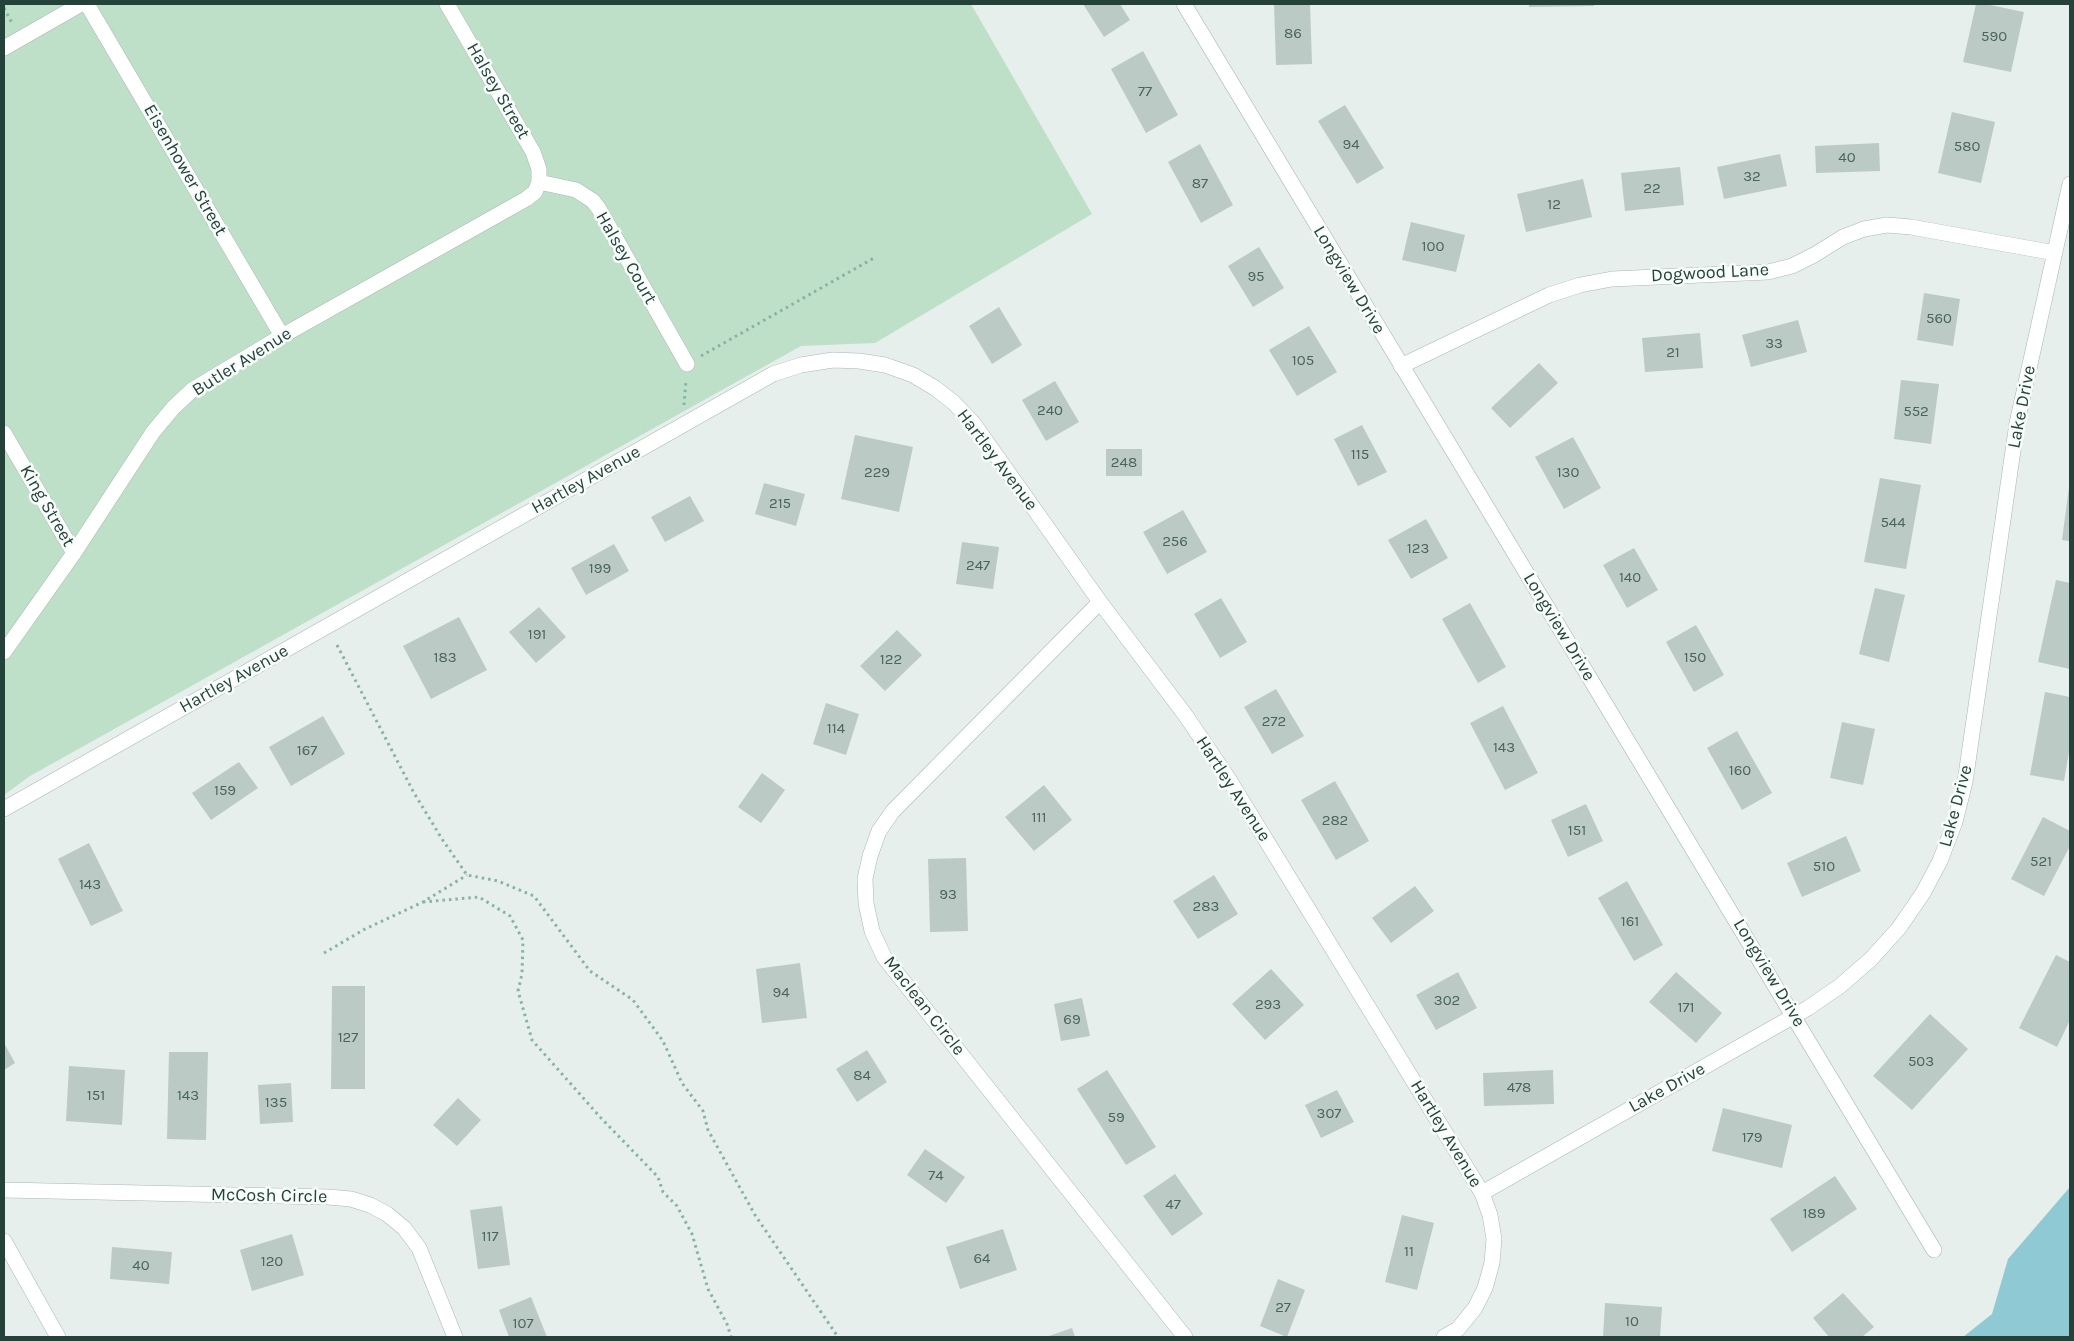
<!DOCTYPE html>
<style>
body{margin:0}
#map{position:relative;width:2074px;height:1341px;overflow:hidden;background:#e6efeb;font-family:Karla,sans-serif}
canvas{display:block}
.frame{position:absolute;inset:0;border:5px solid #24423a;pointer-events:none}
</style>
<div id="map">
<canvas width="2074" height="1341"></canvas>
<div class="frame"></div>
</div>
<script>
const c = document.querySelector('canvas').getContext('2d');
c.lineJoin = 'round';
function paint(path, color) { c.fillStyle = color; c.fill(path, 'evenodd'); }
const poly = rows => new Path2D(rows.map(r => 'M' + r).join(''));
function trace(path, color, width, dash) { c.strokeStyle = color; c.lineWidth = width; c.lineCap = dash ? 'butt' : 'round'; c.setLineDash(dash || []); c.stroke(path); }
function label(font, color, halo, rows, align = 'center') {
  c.font = font + ' Karla,sans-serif'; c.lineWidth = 5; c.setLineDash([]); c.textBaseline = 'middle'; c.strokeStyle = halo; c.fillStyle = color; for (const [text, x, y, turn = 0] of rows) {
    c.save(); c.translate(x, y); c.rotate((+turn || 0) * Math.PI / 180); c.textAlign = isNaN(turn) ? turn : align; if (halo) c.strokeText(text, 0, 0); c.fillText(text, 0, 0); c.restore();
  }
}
paint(poly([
 [4,4,971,4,1092,214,875,343,801,346,30,776,4,795]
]), '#bfe0c8');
paint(poly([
 [2070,1187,2070,1337,1963,1337,1992,1314,2008,1259]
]), '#8ec9d4');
paint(poly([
 [1083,4,1120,4,1130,20,1104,37],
 [1274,4,1310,4,1312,64,1276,65],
 [1529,4,1594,4,1594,6,1529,7],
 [1976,4,1985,4,2024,12,2011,72,1963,62],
 [1143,51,1178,115,1146,133,1111,69],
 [1345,105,1384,168,1357,184,1318,121],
 [1952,112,1995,122,1981,183,1938,173],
 [1879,143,1880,171,1816,173,1815,146],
 [1200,144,1233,205,1201,223,1168,162],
 [1780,154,1787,186,1724,199,1717,167],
 [1680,167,1684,205,1625,211,1621,173],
 [1583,179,1592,217,1526,232,1517,194],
 [1411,222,1465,235,1456,272,1402,260],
 [1259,247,1284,288,1253,307,1228,266],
 [1924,293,1960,299,1953,346,1917,340],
 [999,307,1022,345,992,364,969,326],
 [1798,320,1807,352,1751,367,1742,335],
 [1309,326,1337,372,1297,396,1269,350],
 [1700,333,1703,368,1645,372,1642,338],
 [1539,363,1558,383,1510,428,1491,408],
 [1901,380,1939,384,1931,444,1894,439],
 [1055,381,1079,422,1046,441,1022,400],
 [1362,425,1387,472,1358,486,1334,439],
 [855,435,913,447,899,512,841,499],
 [1573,437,1601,488,1564,509,1535,457],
 [1106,449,1142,449,1142,476,1106,476],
 [1880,478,1921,485,1906,569,1864,562],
 [764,483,805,494,796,526,755,514],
 [2069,487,2070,487,2070,541,2062,540],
 [690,496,704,521,665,542,651,517],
 [1183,510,1207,552,1167,574,1143,532],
 [1426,519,1448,558,1411,579,1388,540],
 [962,542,999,547,993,589,956,584],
 [614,544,629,571,586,595,571,568],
 [1634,548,1658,590,1627,608,1603,565],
 [2056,580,2070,583,2070,669,2038,662],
 [1875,588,1905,595,1889,662,1859,654],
 [1221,598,1247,642,1220,658,1194,614],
 [1470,603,1506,667,1478,683,1442,619],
 [539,607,566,637,536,663,509,632],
 [459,617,487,670,431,699,403,646],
 [1696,625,1724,675,1694,692,1666,642],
 [897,630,922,655,885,691,860,666],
 [1276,689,1304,736,1272,754,1244,707],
 [2045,692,2070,697,2070,746,2064,781,2030,775],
 [826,703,859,714,846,755,813,744],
 [1503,706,1538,773,1505,790,1470,723],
 [323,716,345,754,291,786,269,747],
 [1842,722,1875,729,1863,785,1830,778],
 [1737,731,1772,793,1742,810,1707,748],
 [239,762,258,788,211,820,192,793],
 [762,773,785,790,761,823,738,807],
 [1335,781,1369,841,1336,860,1301,800],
 [1044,785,1072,820,1034,851,1005,817],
 [1586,804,1603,841,1568,857,1551,820],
 [2043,817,2070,831,2070,846,2044,896,2011,879],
 [1846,836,1861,871,1802,897,1787,863],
 [89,843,123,911,91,926,58,859],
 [966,858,968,931,930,932,928,859],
 [1214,875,1238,914,1198,939,1173,901],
 [1627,881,1663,945,1634,961,1598,898],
 [1415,886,1434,911,1391,943,1372,918],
 [2056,955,2070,962,2070,1020,2057,1047,2019,1028],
 [800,963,807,1018,762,1023,756,969],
 [1271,969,1304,1005,1265,1040,1232,1004],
 [1458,972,1477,1008,1436,1030,1416,995],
 [1676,972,1722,1013,1696,1043,1649,1002],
 [332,986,365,986,365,1089,331,1089],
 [1082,998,1090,1036,1061,1041,1054,1004],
 [1930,1014,1968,1049,1912,1110,1873,1076],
 [4,1043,15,1063,4,1070],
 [867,1050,887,1082,857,1102,836,1069],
 [169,1052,208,1052,206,1140,167,1139],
 [69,1066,125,1070,122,1125,66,1121],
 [1107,1070,1156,1147,1126,1165,1077,1089],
 [1553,1070,1554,1104,1484,1106,1483,1073],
 [291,1083,293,1122,260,1124,258,1085],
 [1337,1090,1354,1122,1321,1138,1305,1105],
 [458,1098,481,1120,457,1146,433,1125],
 [1723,1108,1792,1125,1782,1168,1712,1151],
 [925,1149,965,1177,946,1203,907,1175],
 [1175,1174,1203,1214,1172,1236,1143,1196],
 [1835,1176,1857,1209,1792,1252,1770,1219],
 [502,1206,510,1265,478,1269,470,1210],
 [1402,1215,1434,1223,1417,1290,1385,1282],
 [1003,1229,1017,1270,960,1289,946,1247],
 [292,1234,304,1275,252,1291,240,1250],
 [112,1247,172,1252,169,1284,110,1279],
 [1278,1279,1305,1290,1287,1337,1260,1326],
 [1843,1293,1874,1327,1862,1337,1829,1337,1813,1318],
 [531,1297,547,1337,509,1337,499,1310],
 [1605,1303,1662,1307,1660,1337,1603,1337],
 [1072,1328,1075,1337,1046,1337]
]), '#bbcac4');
const minor = poly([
 [87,4,282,336],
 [1184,4,1934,1250],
 [4,48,81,4],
 [539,182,576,190,593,201,599,209,687,364],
 [1401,366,1549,295,1580,285,1612,279,1768,272,1792,266,1814,255,1843,237,1864,229,1887,225,1911,227,2055,253],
 [4,433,74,553],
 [1100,602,893,811,879,831,870,856,865,879,866,903,872,931,884,957,1185,1337],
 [4,652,74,553,153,432,173,408,192,390,282,336,526,199,535,192,539,182,539,169,533,152,447,4],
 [4,809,773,374,801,365,833,360,859,361,885,365,913,375,935,388,954,403,974,424,1100,602,1186,716,1228,778,1482,1193,1490,1215,1494,1239,1492,1263,1485,1288,1475,1308,1458,1329,1444,1337],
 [4,1190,328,1197,351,1199,370,1205,387,1214,404,1228,419,1248,455,1337],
 [1482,1193,1808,1008,1840,986,1871,959,1899,928,1923,893,1940,861,1955,822,1965,782,2017,423,2070,184],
 [4,1241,58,1337]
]);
trace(minor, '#a8b8b2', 16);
trace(poly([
 [4,8,13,25],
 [701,356,874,258],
 [684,405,686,380],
 [337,645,414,793,442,839,467,875,498,881,534,896,590,971,633,1000,663,1041,682,1083,703,1111,708,1130,755,1215,838,1337],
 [423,902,479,897,510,916,523,940,522,974,518,991,532,1040,600,1117,658,1177,663,1192,677,1206,692,1234,708,1289,727,1324,731,1337],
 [324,953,365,929,423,902,467,875]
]), '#86b3a5', 3, [2.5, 4]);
trace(minor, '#fff', 15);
label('15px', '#4a645c', null, [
 ["86",1293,34],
 ["590",1994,37],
 ["77",1145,92],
 ["94",1351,145],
 ["580",1967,147],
 ["40",1847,158],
 ["32",1752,177],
 ["87",1200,184],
 ["22",1652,189],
 ["12",1554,205],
 ["100",1433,247],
 ["95",1256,277],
 ["560",1939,319],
 ["33",1774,344],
 ["21",1673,353],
 ["105",1303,361],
 ["240",1050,411],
 ["552",1916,412],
 ["115",1360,455],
 ["248",1124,463],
 ["229",877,473],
 ["130",1568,473],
 ["215",780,504],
 ["544",1893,523],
 ["256",1175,542],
 ["123",1418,549],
 ["247",978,566],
 ["199",600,569],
 ["140",1630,578],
 ["191",537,635],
 ["183",445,658],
 ["150",1695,658],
 ["122",891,660],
 ["272",1274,722],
 ["114",836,729],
 ["143",1504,748],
 ["167",307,751],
 ["160",1740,771],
 ["159",225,791],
 ["111",1039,818],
 ["282",1335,821],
 ["151",1577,831],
 ["521",2041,862],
 ["510",1824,867],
 ["143",90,885],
 ["93",948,895],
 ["283",1206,907],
 ["161",1630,922],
 ["94",781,993],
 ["302",1447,1001],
 ["293",1268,1005],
 ["171",1686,1008],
 ["69",1072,1020],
 ["127",348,1038],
 ["503",1921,1062],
 ["84",862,1076],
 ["478",1519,1088],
 ["151",96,1096],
 ["143",188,1096],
 ["135",276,1103],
 ["307",1329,1114],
 ["59",1116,1118],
 ["179",1752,1138],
 ["74",936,1176],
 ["47",1173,1205],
 ["189",1814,1214],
 ["117",490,1237],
 ["11",1409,1252],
 ["64",982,1259],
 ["120",272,1262],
 ["40",141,1266],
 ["27",1283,1308],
 ["10",1632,1322],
 ["107",523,1324]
]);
label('18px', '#24423a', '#f7fbf9', [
 ["Halsey Street",498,91,60],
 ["Eisenhower Street",185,170,60],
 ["Halsey Court",626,258,60],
 ["Dogwood Lane",1710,273,-3],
 ["Longview Drive",1349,280,59],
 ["Butler Avenue",242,362,-32],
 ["Lake Drive",2022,407,-79],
 ["Hartley Avenue",997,460,53],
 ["Hartley Avenue",586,480,-29],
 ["King Street",47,506,60],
 ["Longview Drive",1559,627,59],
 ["Hartley Avenue",234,679,-29],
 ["Hartley Avenue",1233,789,57],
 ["Lake Drive",1956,806,-75],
 ["Longview Drive",1769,973,59],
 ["Maclean Circle",924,1006,52],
 ["Lake Drive",1667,1088,-29],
 ["Hartley Avenue",1446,1134,59],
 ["McCosh Circle",269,1196,1]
]);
</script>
